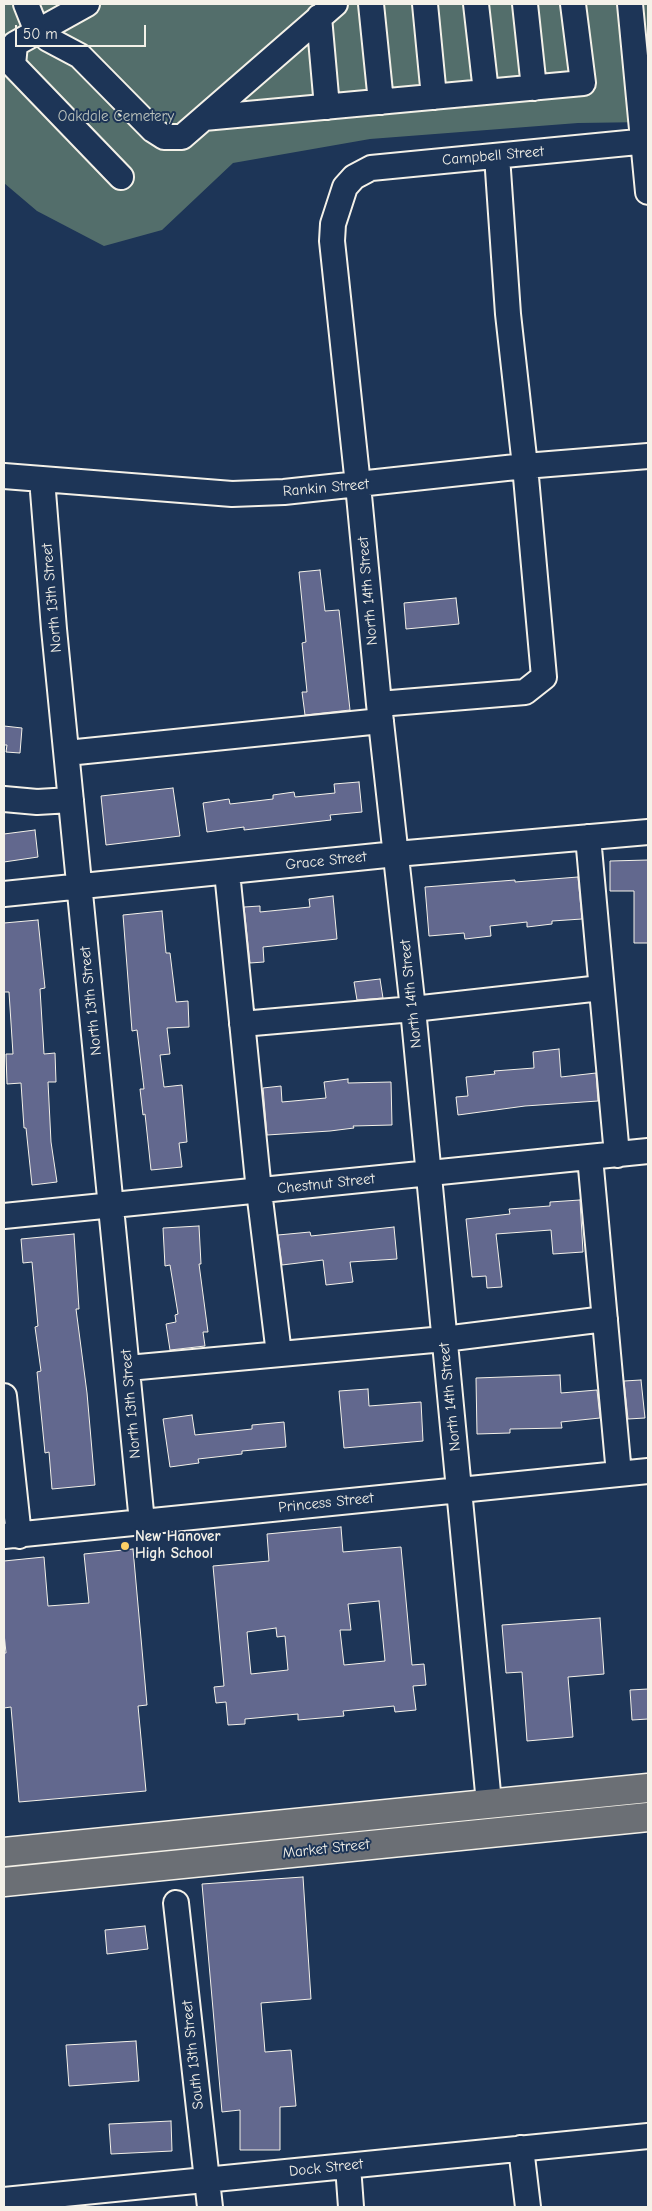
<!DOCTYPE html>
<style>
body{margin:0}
#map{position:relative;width:652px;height:2211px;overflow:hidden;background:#1d3557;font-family:"Comic Neue",sans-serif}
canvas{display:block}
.frame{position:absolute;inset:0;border:5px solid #f4f1e8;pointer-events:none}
.scale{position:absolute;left:15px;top:25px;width:131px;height:22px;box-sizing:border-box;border:2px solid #f4f1e8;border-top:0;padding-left:6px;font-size:15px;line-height:18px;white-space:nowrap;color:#f4f1e8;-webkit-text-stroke:4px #1d3557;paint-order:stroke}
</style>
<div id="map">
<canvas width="652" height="2211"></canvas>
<div class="frame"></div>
<div class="scale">50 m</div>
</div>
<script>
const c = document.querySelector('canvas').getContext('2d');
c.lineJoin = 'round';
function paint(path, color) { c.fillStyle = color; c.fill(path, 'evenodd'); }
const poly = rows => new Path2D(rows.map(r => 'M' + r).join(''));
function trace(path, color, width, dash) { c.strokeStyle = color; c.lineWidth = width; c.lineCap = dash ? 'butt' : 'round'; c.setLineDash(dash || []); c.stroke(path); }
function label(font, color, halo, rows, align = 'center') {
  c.font = font + ' "Comic Neue",sans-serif'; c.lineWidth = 4; c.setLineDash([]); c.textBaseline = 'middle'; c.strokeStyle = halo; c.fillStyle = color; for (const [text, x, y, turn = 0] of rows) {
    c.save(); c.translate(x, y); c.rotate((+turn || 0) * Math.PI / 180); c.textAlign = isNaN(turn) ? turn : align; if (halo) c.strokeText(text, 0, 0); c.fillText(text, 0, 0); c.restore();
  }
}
paint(poly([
 [4,4,648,4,648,122,578,123,370,139,233,163,162,230,104,246,37,211,4,183]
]), '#536e6b');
const building = poly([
 [320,570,325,611,339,610,350,710,305,715,302,692,307,692,302,643,306,642,299,572,320,570],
 [456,598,459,624,406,629,404,603,456,598],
 [4,726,22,728,20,753,6,752,7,745,4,745,4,726],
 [359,782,362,812,330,815,331,820,244,830,244,827,207,832,203,803,229,799,230,804,273,799,273,795,294,792,295,797,335,793,334,784,359,782],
 [173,788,180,836,106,845,101,796,173,788],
 [35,830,38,857,4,862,4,834,35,830],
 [648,860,648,943,634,943,634,891,610,891,610,861,648,860],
 [578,877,582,919,552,921,552,924,527,927,527,922,490,926,491,936,465,939,464,933,429,936,425,887,515,880,515,882,578,877],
 [333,896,337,939,263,947,264,962,250,963,244,907,260,906,260,912,310,907,309,899,333,896],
 [162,911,166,953,170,953,176,1002,188,1001,189,1027,167,1028,170,1054,160,1055,164,1087,182,1085,187,1142,179,1143,182,1167,151,1170,145,1114,143,1115,140,1089,144,1089,137,1030,132,1031,123,915,162,911],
 [38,920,45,988,40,989,44,1054,55,1053,56,1082,48,1082,51,1142,57,1182,32,1185,26,1128,24,1128,21,1083,7,1084,6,1054,13,1054,9,992,4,992,4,923,38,920],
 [380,979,383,998,357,1000,354,982,380,979],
 [559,1049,561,1077,596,1073,598,1101,525,1106,458,1115,456,1097,468,1096,466,1077,495,1074,494,1071,534,1068,533,1052,559,1049],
 [348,1079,348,1083,391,1082,392,1125,353,1126,354,1128,330,1131,267,1135,263,1088,281,1086,282,1102,326,1098,324,1082,348,1079],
 [580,1200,583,1252,553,1254,551,1230,496,1234,502,1287,487,1288,486,1276,472,1277,466,1219,510,1214,509,1209,550,1206,550,1202,580,1200],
 [199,1226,201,1264,199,1264,208,1332,203,1332,205,1346,170,1350,166,1324,176,1322,175,1315,178,1314,170,1265,165,1266,163,1228,199,1226],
 [394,1227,397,1259,350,1262,353,1282,326,1285,323,1260,282,1265,278,1235,310,1232,311,1236,394,1227],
 [74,1234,79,1309,76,1309,87,1393,95,1485,52,1489,49,1452,45,1453,37,1372,41,1371,35,1327,38,1326,32,1262,23,1263,21,1239,74,1234],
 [560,1375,561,1393,597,1390,600,1418,561,1422,562,1428,510,1429,510,1433,477,1434,476,1378,560,1375],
 [641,1380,645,1418,628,1419,624,1381,641,1380],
 [368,1389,369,1406,421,1402,423,1441,344,1448,339,1391,368,1389],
 [192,1415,195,1435,252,1429,252,1425,284,1422,286,1447,242,1451,242,1454,198,1459,199,1463,170,1467,163,1419,192,1415],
 [341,1527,343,1552,401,1547,412,1665,424,1664,426,1685,413,1686,416,1710,395,1712,394,1706,343,1711,344,1716,298,1720,298,1714,245,1719,245,1724,228,1725,226,1702,216,1703,214,1687,224,1686,213,1566,269,1561,267,1534,341,1527],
 [379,1601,385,1661,344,1665,340,1630,351,1630,348,1604,379,1601],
 [276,1628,277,1637,285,1636,288,1670,251,1674,247,1632,276,1628],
 [133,1549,147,1705,138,1706,146,1791,19,1802,11,1707,4,1708,4,1653,6,1653,4,1633,4,1561,44,1557,48,1606,89,1603,84,1554,133,1549],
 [600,1618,604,1674,568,1677,573,1737,527,1741,522,1672,506,1673,502,1625,600,1618],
 [648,1689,648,1719,632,1720,630,1690,648,1689],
 [303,1877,311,1999,261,2003,265,2052,291,2050,296,2106,280,2107,280,2150,240,2150,240,2110,222,2112,202,1884,303,1877],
 [145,1926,148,1949,107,1954,105,1930,145,1926],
 [136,2041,139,2081,69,2086,66,2045,136,2041],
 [171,2121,172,2151,111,2154,109,2124,171,2121]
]);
paint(building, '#62688e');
trace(building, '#f4f1e8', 1);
const minor = poly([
 [26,4,34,24,48,39,80,56,153,130,164,137,182,137,335,4],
 [87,4,15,44,13,65,121,177],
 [371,4,381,102],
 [425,4,434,97],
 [476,4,486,92],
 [525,4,534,88],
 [630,4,648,192],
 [319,17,327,107],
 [204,118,583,83,573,4],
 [4,476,232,494,284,492,525,466,648,456],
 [42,479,54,629,142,1522],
 [379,704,525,692,544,677,525,466,508,314,497,156],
 [67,753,381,721],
 [4,799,37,802,71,800],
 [588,837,617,1155],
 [227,872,259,1191,279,1354],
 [4,894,396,854,648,832],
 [242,1024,413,1009,601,988],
 [590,1157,619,1474],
 [4,1216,648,1151],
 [128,1368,444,1339,605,1319],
 [4,1396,19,1536],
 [4,1536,648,1471],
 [489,1803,413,1009,379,704,358,485,332,241,333,224,345,187,354,177,371,168,648,141],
 [176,1903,210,2207],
 [521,2148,528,2207],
 [348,2166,351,2207],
 [4,2200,648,2136]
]);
const major = poly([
 [4,1852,648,1788],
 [4,1882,648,1817]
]);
trace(minor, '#f4f1e8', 28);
trace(major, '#f4f1e8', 31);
trace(minor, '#1d3557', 24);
trace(major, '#6b6f75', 28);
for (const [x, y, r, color] of [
 [125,1546,5,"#ffd166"]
]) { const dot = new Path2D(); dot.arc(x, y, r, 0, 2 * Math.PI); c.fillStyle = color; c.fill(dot); trace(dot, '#1d3557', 2); }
label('15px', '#bcc3bc', '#1d3557', [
 ["Oakdale Cemetery",116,117]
]);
label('15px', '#f4f1e8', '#1d3557', [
 ["Campbell Street",493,156,-5],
 ["Rankin Street",326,488,-5],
 ["North 14th Street",368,591,-95],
 ["North 13th Street",52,598,-95],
 ["Grace Street",326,861,-6],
 ["North 14th Street",411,994,-96],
 ["North 13th Street",91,1001,-96],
 ["Chestnut Street",326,1184,-6],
 ["North 14th Street",450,1397,-96],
 ["North 13th Street",131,1404,-95],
 ["Princess Street",326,1503,-6],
 ["Market Street",326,1849,-6],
 ["South 13th Street",193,2055,-96],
 ["Dock Street",326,2168,-6]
]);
label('bold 15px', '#f4f1e8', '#1d3557', [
 ["New Hanover",135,1537],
 ["High School",135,1554]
], 'left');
</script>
